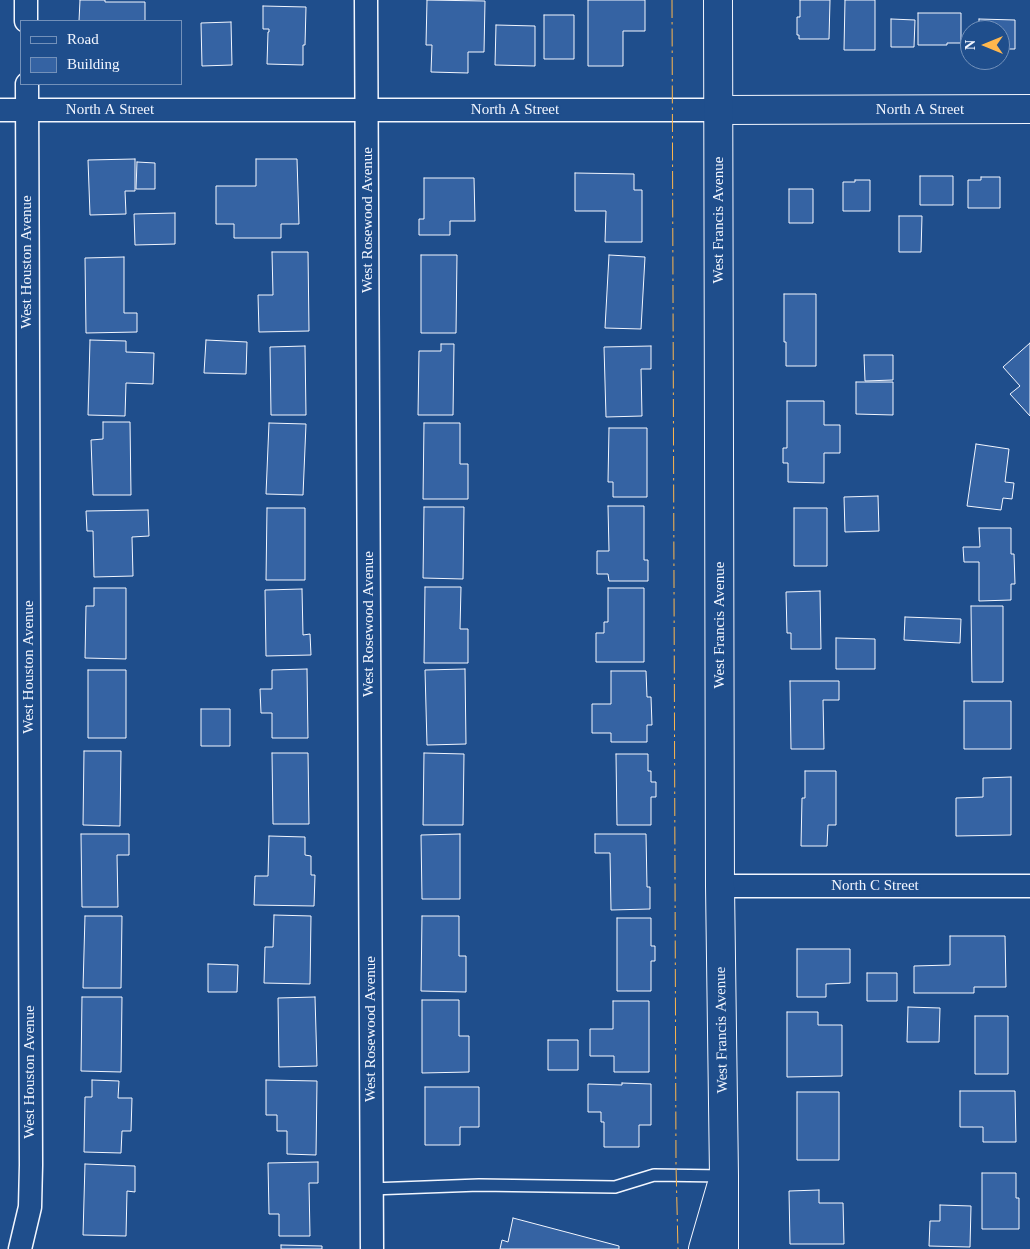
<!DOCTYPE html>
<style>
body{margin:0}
#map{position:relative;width:1030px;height:1249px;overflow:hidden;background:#1f4e8c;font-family:Georgia,serif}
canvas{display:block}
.legend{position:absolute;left:20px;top:20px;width:162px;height:65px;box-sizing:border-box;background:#1f4e8c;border:1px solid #7391ba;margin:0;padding:6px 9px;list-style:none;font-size:15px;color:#f2f6ff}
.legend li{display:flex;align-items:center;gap:10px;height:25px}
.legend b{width:25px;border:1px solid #7391ba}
.north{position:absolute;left:960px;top:20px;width:50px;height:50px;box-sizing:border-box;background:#1f4e8c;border:1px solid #7391ba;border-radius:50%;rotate:270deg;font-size:14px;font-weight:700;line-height:20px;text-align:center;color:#f2f6ff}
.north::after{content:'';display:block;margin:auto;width:18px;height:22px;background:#ffb74d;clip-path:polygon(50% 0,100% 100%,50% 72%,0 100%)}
</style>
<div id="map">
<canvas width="1030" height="1249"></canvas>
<ul class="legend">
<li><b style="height:6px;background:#1f4e8c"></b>Road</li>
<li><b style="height:14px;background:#3563a3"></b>Building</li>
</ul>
<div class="north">N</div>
</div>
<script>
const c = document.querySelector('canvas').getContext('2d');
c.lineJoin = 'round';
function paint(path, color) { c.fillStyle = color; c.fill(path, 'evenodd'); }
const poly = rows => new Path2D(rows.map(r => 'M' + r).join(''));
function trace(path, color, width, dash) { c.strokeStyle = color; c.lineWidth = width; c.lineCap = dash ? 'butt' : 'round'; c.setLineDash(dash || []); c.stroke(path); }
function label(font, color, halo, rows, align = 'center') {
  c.font = font + ' Georgia,serif'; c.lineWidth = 4; c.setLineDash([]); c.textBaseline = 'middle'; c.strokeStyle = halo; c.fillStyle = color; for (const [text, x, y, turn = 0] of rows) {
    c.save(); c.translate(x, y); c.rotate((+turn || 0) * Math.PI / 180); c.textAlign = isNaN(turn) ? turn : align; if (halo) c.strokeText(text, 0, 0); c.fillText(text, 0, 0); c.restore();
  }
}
const building = poly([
 [80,0,105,0,105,2,145,2,145,21,79,21,80,0],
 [427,0,485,1,484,52,468,52,468,73,431,72,432,45,426,45,427,0],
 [588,0,645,0,645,31,623,31,623,66,588,66,588,0],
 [800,0,830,0,829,39,799,39,799,35,797,35,797,17,800,17,800,0],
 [845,0,875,0,875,50,844,50,845,0],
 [263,6,306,7,305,45,303,45,303,65,267,64,268,32,269,32,269,29,263,29,263,6],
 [918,13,961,13,961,43,947,43,947,45,918,45,918,13],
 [544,15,574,15,574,59,544,59,544,15],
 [891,19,915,20,914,47,891,47,891,19],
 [979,19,1015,20,1015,49,1002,49,1002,52,1000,52,1000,30,979,30,979,19],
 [231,22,232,65,202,66,201,23,231,22],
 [496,25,535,26,535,66,495,65,496,25],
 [135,159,135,191,125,191,126,214,90,215,88,160,135,159],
 [256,159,297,159,299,224,281,224,281,238,234,238,234,224,216,224,216,186,256,186,256,159],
 [137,162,155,163,155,189,136,189,137,162],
 [575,173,634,174,634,190,642,190,642,242,605,242,606,211,575,211,575,173],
 [920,176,953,176,953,205,920,205,920,176],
 [981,177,1000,177,1000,208,968,208,968,180,981,180,981,177],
 [424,178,474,178,475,221,450,221,450,235,419,235,419,219,424,219,424,178],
 [855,180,870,180,870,211,843,211,843,182,855,182,855,180],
 [789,189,813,189,813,223,789,223,789,189],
 [175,213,175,244,135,245,134,214,175,213],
 [899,216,922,216,921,252,899,252,899,216],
 [272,252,308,252,309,331,259,332,258,295,273,295,272,252],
 [421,255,457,255,456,333,421,333,421,255],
 [609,255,645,257,641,329,605,328,609,255],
 [124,257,124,313,137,313,137,332,86,333,85,258,124,257],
 [784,294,816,294,816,366,786,366,786,342,784,342,784,294],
 [90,340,126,341,126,352,154,353,153,384,126,383,125,416,88,415,90,340],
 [206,340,247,342,246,374,204,373,206,340],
 [1030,343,1030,416,1010,394,1020,386,1003,367,1030,343],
 [441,344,454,344,453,415,418,415,419,351,441,351,441,344],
 [305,346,306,415,271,415,270,347,305,346],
 [651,346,651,369,641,369,642,416,606,417,604,347,651,346],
 [864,355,893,355,893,380,865,381,864,355],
 [856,382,893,382,893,415,856,414,856,382],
 [787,401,824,401,824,425,840,425,840,453,824,453,824,483,788,482,788,463,783,463,783,448,787,448,787,401],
 [103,422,130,422,131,495,93,495,91,440,103,439,103,422],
 [269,423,306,424,303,495,266,494,269,423],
 [424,423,460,423,460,464,468,464,468,499,423,499,424,423],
 [609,428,647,428,647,497,613,497,613,482,608,482,609,428],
 [976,444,1009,449,1005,482,1014,483,1012,499,1003,498,1001,510,967,506,976,444],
 [878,496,879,531,845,532,844,497,878,496],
 [608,506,644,506,644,560,648,560,648,581,609,581,608,574,597,574,597,551,609,551,608,506],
 [424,507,464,507,463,579,423,578,424,507],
 [267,508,305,508,305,580,266,580,267,508],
 [794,508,827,508,827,566,794,566,794,508],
 [148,510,149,536,132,537,133,576,94,577,93,531,87,531,86,511,148,510],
 [979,528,1011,528,1011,554,1014,554,1015,584,1011,584,1011,600,979,601,979,562,964,562,963,547,980,547,979,528],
 [425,587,461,587,460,629,468,629,468,663,424,663,425,587],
 [94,588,126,588,126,659,85,658,86,606,94,606,94,588],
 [608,588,644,588,644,662,596,662,596,633,604,633,604,622,608,622,608,588],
 [302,589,303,635,310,634,311,655,266,656,265,590,302,589],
 [820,591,821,649,791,649,791,633,787,633,786,592,820,591],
 [971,606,1003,606,1003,682,972,682,971,606],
 [905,617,961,619,960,643,904,640,905,617],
 [836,638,875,639,875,669,836,669,836,638],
 [307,669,308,738,272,738,272,713,261,713,260,689,272,689,272,670,307,669],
 [465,669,466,744,427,745,425,670,465,669],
 [88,670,126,670,126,738,88,738,88,670],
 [611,671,646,671,647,697,651,697,652,725,647,725,647,742,611,742,611,733,592,733,592,704,611,704,611,671],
 [790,681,839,681,839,700,823,700,824,749,791,749,790,681],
 [964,701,1011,701,1011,749,964,749,964,701],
 [201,709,230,709,230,746,201,746,201,709],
 [84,751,121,751,120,826,83,825,84,751],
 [272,753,308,753,309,824,273,824,272,753],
 [424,753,464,754,463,825,423,825,424,753],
 [616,754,648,754,648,771,651,771,651,782,656,782,656,797,651,797,651,825,617,825,616,754],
 [805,771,836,771,836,825,828,825,827,846,801,846,802,798,805,798,805,771],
 [1011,777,1011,835,956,836,956,798,983,797,983,778,1011,777],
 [81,834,129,834,129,855,117,855,118,907,82,907,81,834],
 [460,834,460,899,422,899,421,835,460,834],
 [595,834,646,834,647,887,650,887,650,909,611,910,610,853,595,853,595,834],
 [269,836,305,837,305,855,311,856,311,875,315,875,314,906,254,905,255,876,268,876,269,836],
 [274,915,311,916,310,984,264,983,265,947,273,947,274,915],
 [85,916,122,916,121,988,83,988,85,916],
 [422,916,459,916,459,956,466,956,466,992,421,991,422,916],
 [617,918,651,918,651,946,655,946,655,961,651,961,651,991,617,991,617,918],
 [950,936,1005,936,1006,987,974,987,974,993,914,993,914,966,950,965,950,936],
 [797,949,850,949,850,983,826,984,826,997,797,997,797,949],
 [208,964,238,965,237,992,208,992,208,964],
 [867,973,897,973,897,1001,867,1001,867,973],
 [82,997,122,997,121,1072,81,1071,82,997],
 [315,997,317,1066,279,1067,278,998,315,997],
 [422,1000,459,1000,459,1036,469,1036,469,1072,422,1073,422,1000],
 [613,1001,649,1001,649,1072,614,1072,614,1056,590,1056,590,1029,613,1029,613,1001],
 [908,1007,940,1008,939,1042,907,1042,908,1007],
 [787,1012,818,1012,818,1025,842,1025,842,1076,787,1077,787,1012],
 [975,1016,1008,1016,1008,1074,975,1074,975,1016],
 [548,1040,578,1040,578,1070,548,1070,548,1040],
 [92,1080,119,1081,118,1098,132,1098,131,1131,122,1131,121,1153,84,1152,85,1097,92,1097,92,1080],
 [266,1080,317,1081,316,1155,287,1154,287,1131,277,1131,277,1115,266,1115,266,1080],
 [622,1083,651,1084,651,1125,639,1125,639,1147,604,1147,604,1122,601,1122,601,1112,588,1112,588,1084,622,1085,622,1083],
 [425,1087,479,1087,479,1127,460,1127,460,1145,425,1145,425,1087],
 [960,1091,1015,1091,1016,1142,983,1142,983,1127,960,1127,960,1091],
 [797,1092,839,1092,839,1160,797,1160,797,1092],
 [318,1162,318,1183,309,1183,310,1236,279,1236,279,1214,269,1214,268,1163,318,1162],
 [85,1164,135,1166,135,1192,127,1191,126,1236,83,1235,85,1164],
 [982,1173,1016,1173,1016,1198,1019,1198,1019,1229,982,1229,982,1173],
 [819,1190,819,1203,843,1203,844,1244,790,1244,789,1191,819,1190],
 [940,1205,971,1206,970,1247,929,1246,930,1221,940,1221,940,1205],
 [513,1218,619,1246,619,1249,500,1249,502,1240,508,1242,513,1218],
 [281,1245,322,1246,322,1249,281,1249,281,1245]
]);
paint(building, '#3563a3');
trace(building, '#f2f6ff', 1);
const service = poly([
 [371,1189,479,1185,615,1187,654,1175,724,1176]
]);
const minor = poly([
 [26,0,26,21],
 [366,0,372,1249],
 [0,110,719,110],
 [720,886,1030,886],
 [20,1249,30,1207,31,1165,27,84]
]);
const tertiary = poly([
 [719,110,1030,109]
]);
const secondary = poly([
 [703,1249,721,1187]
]);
const primary = poly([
 [718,0,720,886,724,1176,724,1249]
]);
trace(service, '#f2f6ff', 14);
trace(minor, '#f2f6ff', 25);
trace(tertiary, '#f2f6ff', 30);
trace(secondary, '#f2f6ff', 30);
trace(primary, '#f2f6ff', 30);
trace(service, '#1f4e8c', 11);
trace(minor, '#1f4e8c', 22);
trace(tertiary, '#1f4e8c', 28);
trace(secondary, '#1f4e8c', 28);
trace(primary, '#1f4e8c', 28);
trace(poly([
 [672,0,676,1165,678,1249]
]), '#ffb74d', 1, [18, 4, 2.5, 4]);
label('15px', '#f2f6ff', '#1f4e8c', [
 ["North A Street",110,110],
 ["North A Street",515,110],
 ["North A Street",920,110],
 ["West Rosewood Avenue",368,220,-90],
 ["West Francis Avenue",719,220,-90],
 ["West Houston Avenue",27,262,-90],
 ["West Rosewood Avenue",369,624,-90],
 ["West Francis Avenue",720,625,-90],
 ["West Houston Avenue",29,667,-90],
 ["North C Street",875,886],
 ["West Rosewood Avenue",371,1029,-90],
 ["West Francis Avenue",722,1030,-91],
 ["West Houston Avenue",30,1072,-90]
]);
</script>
